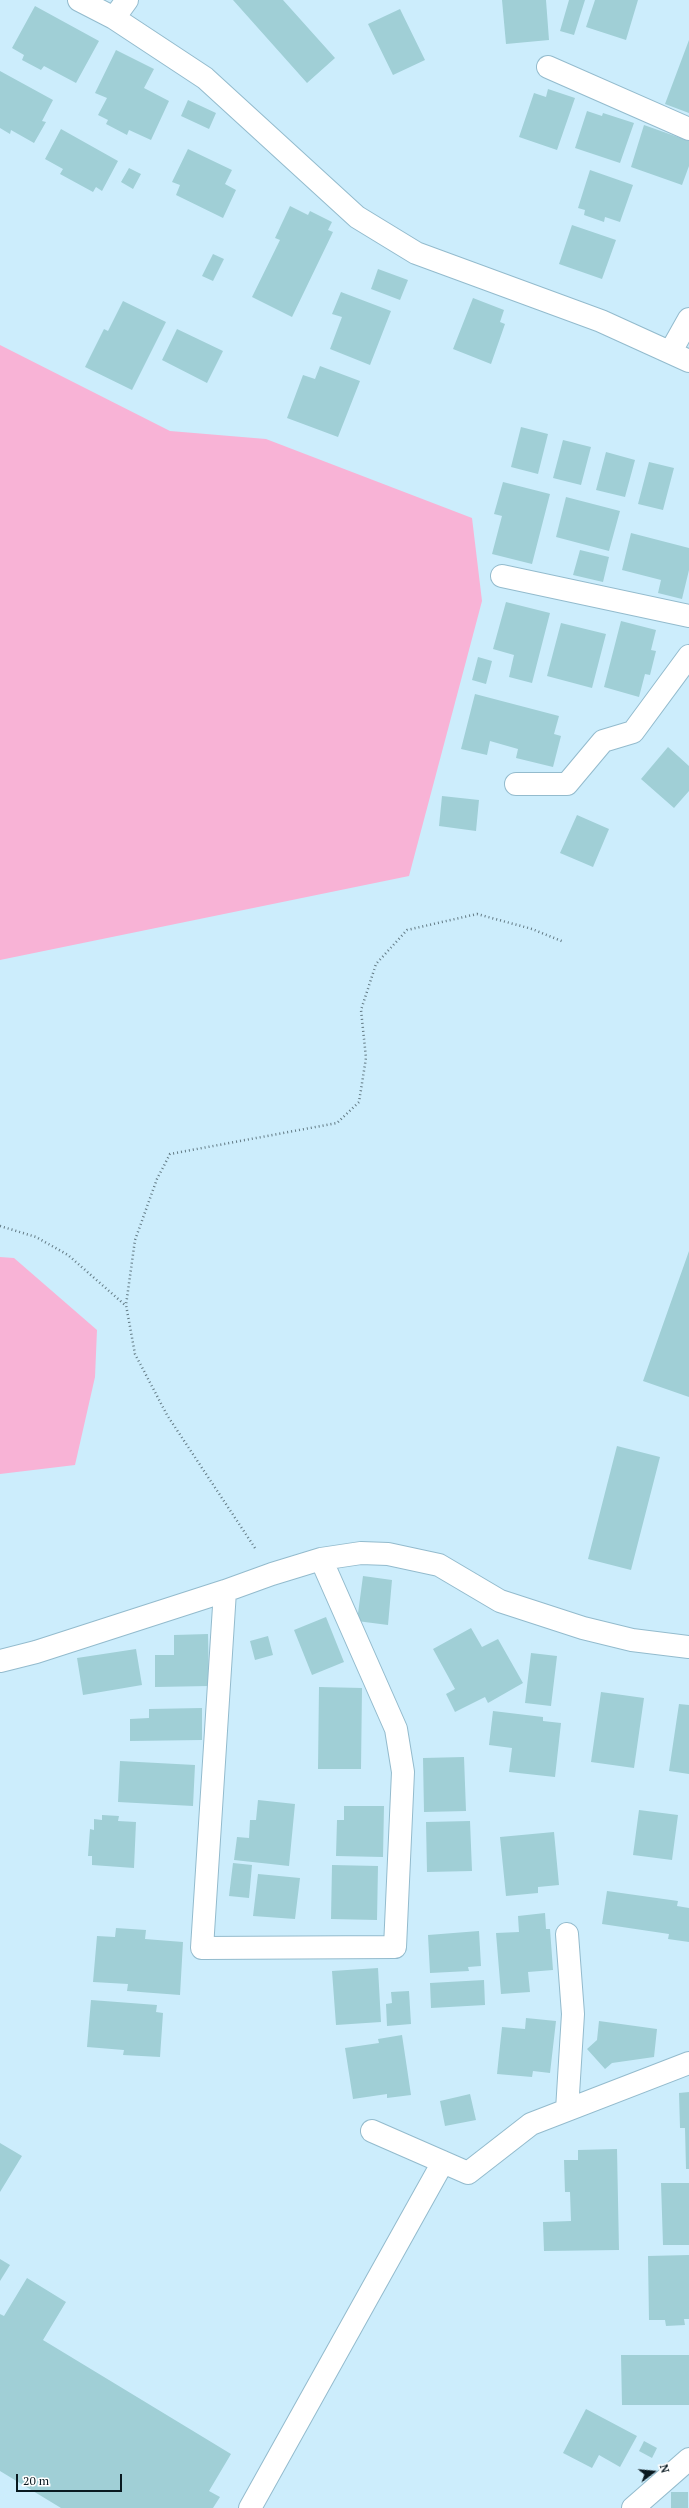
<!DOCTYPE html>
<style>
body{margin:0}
#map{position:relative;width:689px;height:2508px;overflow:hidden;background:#ccedfc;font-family:"PT Serif",serif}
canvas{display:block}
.north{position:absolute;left:633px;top:2452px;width:40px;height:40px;-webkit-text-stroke:3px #fff;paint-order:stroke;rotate:74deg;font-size:11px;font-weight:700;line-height:16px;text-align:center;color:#091920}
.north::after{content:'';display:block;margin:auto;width:14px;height:18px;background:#091920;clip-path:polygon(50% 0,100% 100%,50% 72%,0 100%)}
.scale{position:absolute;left:16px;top:2474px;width:106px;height:18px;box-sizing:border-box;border:2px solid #091920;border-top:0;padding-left:5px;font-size:12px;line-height:14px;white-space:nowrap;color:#091920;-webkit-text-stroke:3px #fff;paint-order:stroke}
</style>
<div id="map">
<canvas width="689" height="2508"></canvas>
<div class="north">N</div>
<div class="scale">20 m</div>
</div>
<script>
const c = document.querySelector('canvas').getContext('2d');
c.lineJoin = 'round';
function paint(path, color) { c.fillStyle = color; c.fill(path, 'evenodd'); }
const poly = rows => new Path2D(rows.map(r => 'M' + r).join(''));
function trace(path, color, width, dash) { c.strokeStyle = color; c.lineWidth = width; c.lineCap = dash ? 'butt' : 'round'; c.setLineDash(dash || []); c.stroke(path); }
paint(poly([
 [0,345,170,431,266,439,472,518,482,601,409,876,0,960],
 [0,1257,14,1258,97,1330,95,1377,75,1465,0,1474]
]), '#f8b3d6');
paint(poly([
 [233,0,283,0,335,58,307,83],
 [502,0,546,0,549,40,506,44],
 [569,0,585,0,574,35,560,31],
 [595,0,638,0,626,40,586,27],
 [35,6,99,41,76,83,44,66,41,70,22,60,24,55,12,48],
 [400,9,425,60,393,75,368,24],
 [689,40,689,113,665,104],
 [116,50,154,69,144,88,169,101,151,140,129,130,127,135,106,124,108,120,98,115,107,98,95,93],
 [0,71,53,100,42,121,46,122,34,143,11,130,10,134,0,128],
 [548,89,575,98,557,150,519,137,534,93,546,97],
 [188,100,216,113,209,129,181,116],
 [587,111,602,116,603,113,634,123,620,163,575,148],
 [644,125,689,141,689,166,682,185,631,167],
 [61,129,118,161,102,191,96,187,93,192,60,174,63,169,45,159],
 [188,149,232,170,225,184,236,190,223,218,176,195,180,185,172,182],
 [129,168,141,174,133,189,121,182],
 [590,170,633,185,620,222,605,217,604,222,584,215,585,210,578,208],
 [290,206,308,215,310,211,332,222,328,230,333,232,292,317,252,297,280,240,275,238],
 [572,225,616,240,602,279,559,264],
 [213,254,224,259,213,281,202,276],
 [378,269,408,280,400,300,371,289],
 [341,292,391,311,370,365,330,349,342,317,332,314],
 [473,298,504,310,500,322,505,324,491,364,453,349],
 [123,301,166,322,132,390,85,367,104,329,108,331],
 [177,329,223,351,207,383,162,360],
 [320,366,360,381,338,437,287,418,303,375,315,379],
 [521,427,548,434,538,474,511,467],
 [563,440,591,447,581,485,553,478],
 [606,452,635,460,625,497,596,490],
 [649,462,674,468,663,510,638,504],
 [503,482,550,494,532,564,492,554,502,516,494,514],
 [566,497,620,511,609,551,556,537],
 [631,533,689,548,689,570,682,599,658,593,661,580,622,570],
 [580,550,609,557,603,582,573,575],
 [506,602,550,613,532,683,509,677,514,655,493,649],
 [621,621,656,630,651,650,656,651,650,675,645,674,639,697,604,687],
 [561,623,606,634,592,688,547,676],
 [478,657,492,661,486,684,472,680],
 [475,694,559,716,554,734,561,736,553,767,516,758,518,749,490,741,487,755,461,749],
 [668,747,689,766,689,791,674,808,641,779],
 [442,796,479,800,476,831,439,826],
 [577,815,609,829,593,867,560,853],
 [689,1251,689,1397,643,1381],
 [617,1446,660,1457,631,1570,588,1559],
 [363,1576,392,1580,388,1625,357,1621],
 [326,1617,344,1662,312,1675,294,1630],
 [471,1628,482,1647,498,1639,523,1683,488,1703,485,1697,455,1712,446,1694,455,1689,433,1649],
 [208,1634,209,1686,155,1687,155,1655,174,1655,174,1635],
 [268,1636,273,1655,255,1660,250,1641],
 [136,1649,142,1685,83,1695,77,1658],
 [531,1653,557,1656,551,1706,525,1703],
 [319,1687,362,1688,361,1769,318,1769],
 [601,1692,644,1698,634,1768,591,1762],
 [679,1704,689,1705,689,1774,669,1771],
 [202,1708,202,1740,130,1741,130,1719,149,1718,149,1709],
 [493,1711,543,1717,543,1721,561,1723,555,1777,509,1772,512,1748,489,1745],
 [464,1757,466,1811,424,1812,423,1758],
 [120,1761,195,1765,193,1806,118,1802],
 [258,1800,295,1804,289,1866,234,1860,237,1837,249,1838,250,1820,256,1820],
 [344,1806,384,1806,383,1857,336,1856,337,1820,344,1820],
 [639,1810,678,1815,672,1860,633,1855],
 [102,1815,119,1816,118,1821,136,1822,134,1868,92,1865,92,1856,88,1856,90,1829,94,1830,94,1819,102,1820],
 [470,1821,472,1871,427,1872,426,1822],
 [554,1832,559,1885,538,1887,538,1893,506,1896,500,1837],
 [233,1863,252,1865,249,1898,229,1896],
 [332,1865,378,1866,377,1920,331,1919],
 [258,1874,300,1878,295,1919,253,1916],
 [607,1891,678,1901,677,1906,689,1908,689,1942,668,1939,669,1934,602,1924],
 [545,1913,546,1929,550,1929,553,1970,528,1972,530,1992,501,1994,496,1933,519,1932,518,1916],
 [116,1928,146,1930,145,1939,183,1942,180,1995,127,1991,128,1984,93,1982,97,1936,115,1937],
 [479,1931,481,1966,468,1967,469,1971,430,1973,428,1935],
 [378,1968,381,2022,336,2025,332,1971],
 [484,1980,485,2005,431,2008,430,1983],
 [409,1991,411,2024,387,2026,386,2004,392,2003,391,1992],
 [91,2000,157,2005,156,2012,163,2013,160,2057,123,2055,124,2050,87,2047],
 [526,2018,556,2021,550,2073,533,2071,532,2077,497,2074,502,2027,525,2029],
 [599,2021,657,2029,654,2057,612,2063,605,2069,587,2049,597,2040],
 [402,2035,411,2095,387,2098,387,2094,353,2099,345,2048,379,2043,378,2039],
 [689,2092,689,2169,686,2169,685,2128,680,2128,679,2093],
 [470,2094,476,2120,445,2126,440,2101],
 [0,2143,22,2156,0,2192],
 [617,2149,619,2250,544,2251,543,2222,571,2221,570,2192,565,2192,564,2160,578,2160,578,2150],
 [661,2183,689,2183,689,2245,663,2245],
 [689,2255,689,2319,684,2319,685,2325,666,2326,665,2320,649,2320,648,2256],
 [0,2259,10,2265,0,2281],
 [27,2278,66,2302,43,2340,231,2454,209,2491,220,2497,213,2508,61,2508,0,2471,0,2314,4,2316],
 [621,2355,689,2355,689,2405,622,2405],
 [586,2409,637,2436,620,2467,599,2455,592,2468,563,2453],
 [644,2441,657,2448,652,2458,639,2451],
 [671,2492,688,2492,688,2508,671,2508]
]), '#a0cfd6');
const minor = poly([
 [79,0,114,18,205,78,357,217,416,253,601,321,689,361],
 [114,18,127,0],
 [548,67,689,129],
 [671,351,689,319],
 [502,576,689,616],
 [516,784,567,784,603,741,633,732,689,656],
 [225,1591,202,1948,395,1947,403,1772,396,1729,321,1559],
 [0,1661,36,1652,225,1591,272,1574,321,1559,361,1553,388,1554,439,1565,500,1601,583,1628,632,1640,689,1647],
 [567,2110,573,2014,567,1934],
 [372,2131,468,2173,531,2124,689,2063],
 [250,2508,443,2162],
 [633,2508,689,2459]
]);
trace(minor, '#93bbcd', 24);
trace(poly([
 [0,1226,36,1237,68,1255,125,1305],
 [255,1548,167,1415,135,1354,126,1305,135,1240,157,1179,170,1154,337,1123,359,1102,366,1058,361,1010,376,964,407,930,477,914,532,929,564,942]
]), '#627a84', 2.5, [1, 3]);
trace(minor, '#fff', 22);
</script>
